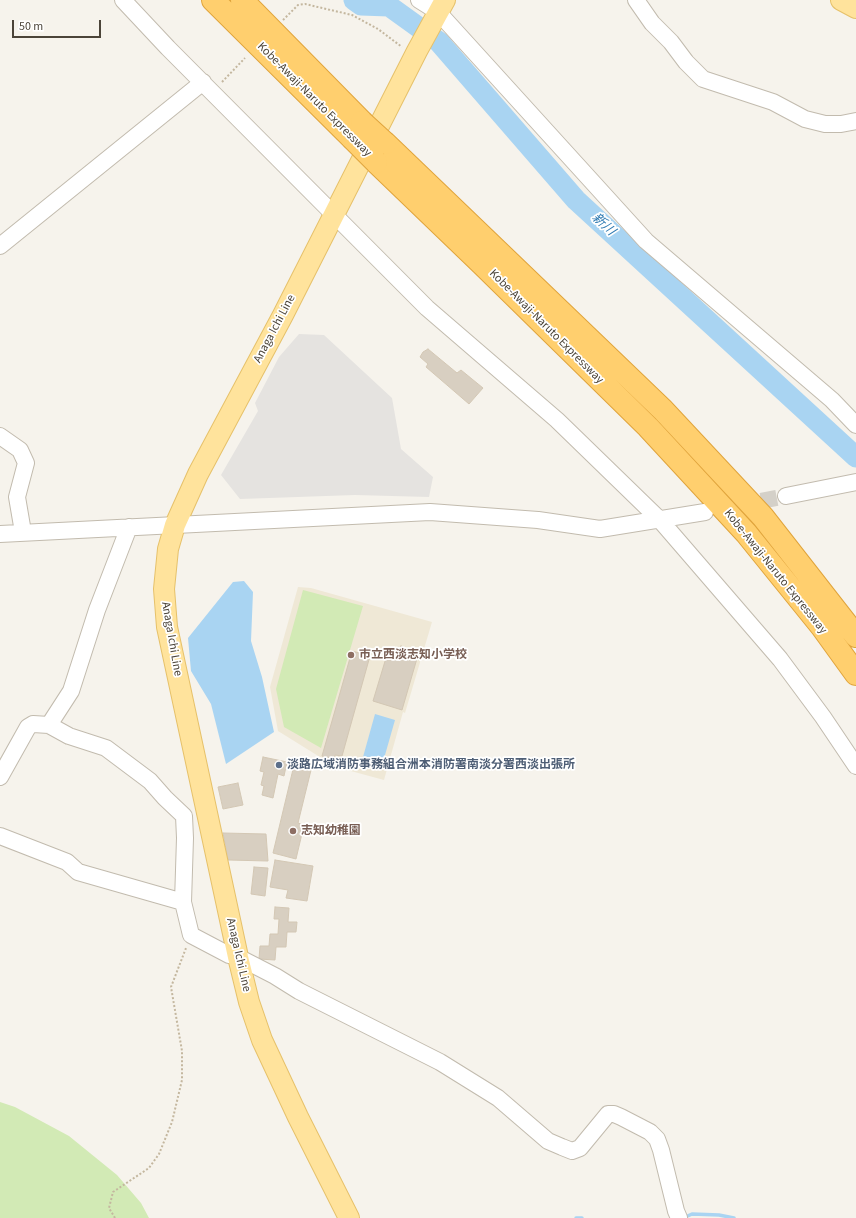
<!DOCTYPE html>
<meta charset="utf-8">
<style>
body{margin:0}
#map{position:relative;width:856px;height:1218px;overflow:hidden;background:#f6f3ec;font-family:"Source Sans 3",sans-serif}
canvas{display:block}
.scale{position:absolute;left:12px;top:20px;width:89px;height:18px;box-sizing:border-box;border:2px solid #4b4439;border-top:0;padding-left:5px;font-size:12px;line-height:14px;white-space:nowrap;color:#4b4439;-webkit-text-stroke:3px #fff;paint-order:stroke}
</style>
<div id="map">
<canvas width="856" height="1218"></canvas>
<div class="scale">50 m</div>
</div>
<script>
const c = document.querySelector('canvas').getContext('2d');
c.lineJoin = 'round';
function paint(path, color) { c.fillStyle = color; c.fill(path, 'evenodd'); }
const poly = rows => new Path2D(rows.map(r => 'M' + r).join(''));
function trace(path, color, width, dash) { c.strokeStyle = color; c.lineWidth = width; c.lineCap = dash ? 'butt' : 'round'; c.setLineDash(dash || []); c.stroke(path); }
function label(font, color, halo, rows, align = 'center') {
  c.font = font + ' "Source Sans 3","Noto Sans JP",sans-serif'; c.lineWidth = 3.5; c.setLineDash([]); c.textBaseline = 'middle'; c.strokeStyle = halo; c.fillStyle = color; for (const [text, x, y, turn = 0] of rows) {
    c.save(); c.translate(x, y); c.rotate((+turn || 0) * Math.PI / 180); c.textAlign = isNaN(turn) ? turn : align; if (halo) c.strokeText(text, 0, 0); c.fillText(text, 0, 0); c.restore();
  }
}
paint(poly([
 [298,587,311,588,432,622,405,713,403,712,384,780,336,767,278,731,270,687]
]), '#efe8d6');
paint(poly([
 [303,590,363,606,321,748,284,727,276,689],
 [0,1102,15,1107,69,1136,117,1175,141,1203,149,1218,0,1218]
]), '#d2eab5');
paint(poly([
 [299,334,324,335,392,398,401,449,433,477,429,497,355,495,240,499,221,475,258,411,255,403,279,357]
]), '#e5e3e0');
paint(poly([
 [244,581,253,592,251,641,262,677,274,732,226,764,211,704,191,671,188,638,233,582],
 [375,714,395,720,383,762,363,757]
]), '#a9d4f2');
trace(poly([
 [576,1218,582,1218],
 [683,1218,692,1214,719,1215,734,1218]
]), '#a9d4f2', 3.5);
trace(poly([
 [354,0,361,5,389,6,439,42,576,200,856,457]
]), '#a9d4f2', 21);
const building = poly([
 [428,349,457,373,461,370,483,388,469,404,426,367,428,364,420,357,423,352,428,349],
 [401,646,408,649,407,652,418,655,402,710,373,701,389,648,399,651,401,646],
 [352,651,370,656,342,756,335,755,334,759,322,756,352,651],
 [263,757,287,762,284,776,278,774,273,798,262,795,264,786,261,785,264,772,260,771,263,757],
 [295,761,312,766,298,823,304,825,296,859,273,853,295,761],
 [238,783,243,805,223,809,218,787,238,783],
 [223,833,266,834,268,861,228,860,223,833],
 [275,860,313,866,307,901,286,898,288,890,270,887,275,860],
 [254,867,268,868,265,896,251,894,254,867],
 [275,907,289,908,288,922,297,922,296,932,287,932,286,947,276,947,275,960,259,959,260,946,269,946,270,934,278,934,279,919,274,919,275,907]
]);
paint(building, '#d8cfc1');
trace(building, '#d3c7b4', 1);
trace(poly([
 [714,510,786,496]
]), '#d4d0c8', 16, [16, 8]);
const minor = poly([
 [123,0,168,48,427,308,557,420,660,520,780,659,823,717,856,766],
 [419,0,438,12,646,241,832,400,856,425],
 [636,0,652,23,671,42,686,62,703,79,773,102,805,119,825,124,841,124,856,121],
 [0,246,203,82],
 [0,436,20,450,26,463,17,497,23,532],
 [786,496,856,482],
 [0,534,430,512,538,520,600,529,705,512],
 [49,725,71,691,97,610,129,527],
 [0,777,28,727,33,724,49,725,69,736,106,748,150,781,165,798,184,816,185,838,183,902,191,935,229,955,238,957,275,976,299,991,440,1062,498,1098,548,1141,562,1147,572,1151,580,1148,608,1114,614,1114,621,1117,650,1132,657,1139,661,1150,676,1211,679,1218],
 [0,836,67,862,78,872,183,902]
]);
const major = poly([
 [841,0,856,8],
 [349,1218,298,1117,262,1040,249,1002,238,957,167,627,164,589,168,549,175,525,198,474,283,315,417,51,445,0]
]);
const highway = poly([
 [213,0,352,138],
 [242,0,362,122],
 [385,143,663,410,763,517,856,636],
 [376,162,482,264,648,427,746,533,822,627,856,674]
]);
trace(minor, '#c2bbae', 18);
trace(major, '#e6c16a', 22);
trace(highway, '#e0a43c', 24);
trace(poly([
 [283,20,298,5,305,4,352,15,378,29,402,47],
 [222,82,245,58],
 [115,1218,109,1208,113,1192,149,1168,159,1154,172,1122,182,1080,182,1051,171,987,186,948]
]), '#c4b79f', 2, [2, 2]);
trace(minor, '#fff', 16);
trace(major, '#ffe39c', 20);
trace(highway, '#ffcf6e', 22);
const highwayBridge = poly([
 [362,122,385,143],
 [352,138,376,162]
]);
trace(highwayBridge, '#e0a43c', 24, []);
trace(highwayBridge, '#ffcf6e', 22);
for (const [x, y, r, color] of [
 [351,655,4,"#8d6e63"],
 [279,765,4,"#5c6f8a"],
 [293,831,4,"#8d6e63"]
]) { const dot = new Path2D(); dot.arc(x, y, r, 0, 2 * Math.PI); c.fillStyle = color; c.fill(dot); trace(dot, '#fff', 1.5); }
label('12px', '#4b4439', '#fff', [
 ["Kobe-Awaji-Naruto Expressway",314,100,45],
 ["Kobe-Awaji-Naruto Expressway",546,327,45],
 ["Anaga Ichi Line",275,329,-62],
 ["Kobe-Awaji-Naruto Expressway",775,572,51],
 ["Anaga Ichi Line",171,639,80],
 ["Anaga Ichi Line",238,955,77]
]);
label('bold 12px', '#785e54', '#fff', [
 ["市立西淡志知小学校",359,655],
 ["志知幼稚園",301,831]
], 'left');
label('bold 12px', '#4e5e75', '#fff', [
 ["淡路広域消防事務組合洲本消防署南淡分署西淡出張所",287,765]
], 'left');
label('italic 13px', '#2e7ab2', '#fff', [
 ["新川",603,225,43]
]);
</script>
